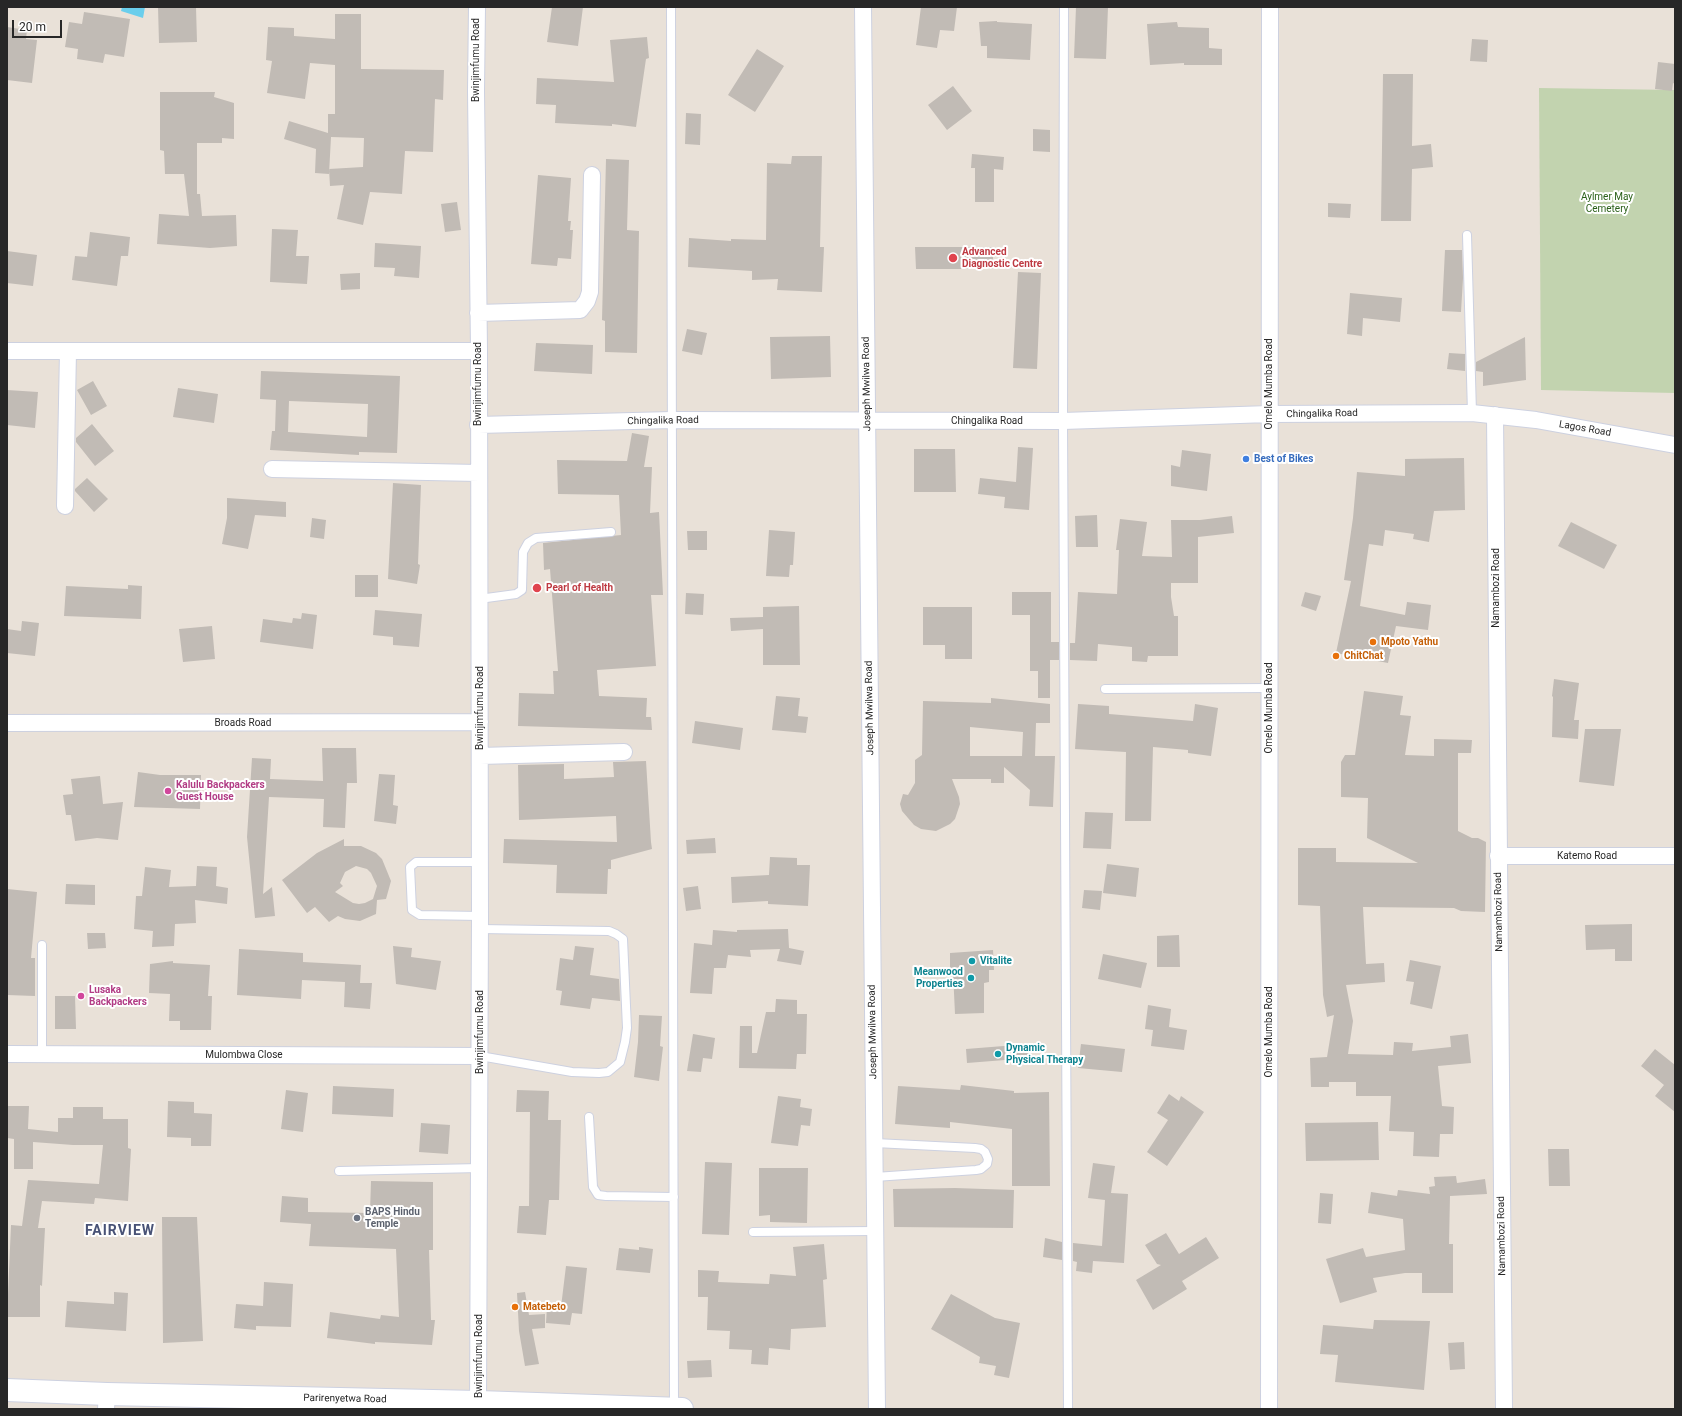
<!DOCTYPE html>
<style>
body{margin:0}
#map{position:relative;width:1682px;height:1416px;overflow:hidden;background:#e9e1d8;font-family:Roboto,sans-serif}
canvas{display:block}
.frame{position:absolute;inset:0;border:8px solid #272727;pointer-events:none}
.scale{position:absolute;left:12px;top:20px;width:50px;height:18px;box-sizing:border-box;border:2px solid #272727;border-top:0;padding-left:5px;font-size:12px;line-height:14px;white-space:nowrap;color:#272727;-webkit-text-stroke:3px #fff;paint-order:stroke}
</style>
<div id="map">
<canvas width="1682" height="1416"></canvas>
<div class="frame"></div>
<div class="scale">20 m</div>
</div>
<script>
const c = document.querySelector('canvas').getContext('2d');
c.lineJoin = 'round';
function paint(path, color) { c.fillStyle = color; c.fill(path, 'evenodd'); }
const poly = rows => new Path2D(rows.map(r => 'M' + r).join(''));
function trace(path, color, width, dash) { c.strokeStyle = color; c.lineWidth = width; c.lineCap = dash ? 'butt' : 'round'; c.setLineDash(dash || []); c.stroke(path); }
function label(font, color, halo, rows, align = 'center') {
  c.font = font + ' Roboto,sans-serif'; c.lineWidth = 4; c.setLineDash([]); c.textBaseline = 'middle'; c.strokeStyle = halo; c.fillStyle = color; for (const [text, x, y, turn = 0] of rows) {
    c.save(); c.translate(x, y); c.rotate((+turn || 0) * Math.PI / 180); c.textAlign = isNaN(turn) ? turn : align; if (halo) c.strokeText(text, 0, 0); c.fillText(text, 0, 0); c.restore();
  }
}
paint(poly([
 [1539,88,1675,90,1675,393,1541,390]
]), '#c2d3af');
paint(poly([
 [122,7,145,7,143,18,121,11]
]), '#6aceec');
paint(poly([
 [158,7,196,7,197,42,159,43],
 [552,7,583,7,578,46,547,42],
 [921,7,957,7,954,31,940,30,937,48,916,45],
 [1076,7,1108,7,1106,59,1074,58],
 [84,12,130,19,124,57,105,54,103,63,77,59,78,49,65,47,69,22,82,24],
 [335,14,361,14,361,69,444,70,443,100,435,99,433,152,405,151,402,194,370,192,363,225,337,219,344,185,330,186,329,169,363,167,364,138,331,137,329,174,315,173,316,149,284,139,289,121,328,133,328,114,335,114,335,65,310,63,305,99,267,93,272,61,266,60,268,27,294,28,294,36,335,39],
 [997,21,997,22,1032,24,1030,60,987,58,987,46,981,46,979,22],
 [1177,22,1178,27,1209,28,1209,48,1222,49,1222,65,1184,65,1184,63,1150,65,1147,24],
 [7,27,27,30,26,39,37,40,32,83,7,80],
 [647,37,649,58,646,59,636,127,612,124,612,126,555,123,556,105,536,104,537,78,614,82,610,40],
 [1472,39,1488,40,1487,62,1470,61],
 [757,49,784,66,755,112,728,95],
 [1658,62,1675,64,1675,84,1673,83,1672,91,1655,89],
 [1383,74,1413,74,1412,146,1431,144,1433,167,1412,169,1411,221,1381,221],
 [953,86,972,111,947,130,928,105],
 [160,92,215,92,214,97,234,103,234,139,222,138,222,143,197,143,197,194,200,194,202,216,236,215,237,246,210,248,157,244,159,214,189,216,184,174,165,174,164,151,160,150],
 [686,113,701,114,700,145,685,144],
 [1033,129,1050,130,1050,152,1033,151],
 [972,154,1004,157,1003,170,994,169,994,202,975,202,975,168,971,168],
 [792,156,822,156,820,247,824,247,822,292,777,290,778,279,752,280,752,271,688,267,689,238,731,241,731,239,766,240,767,163,791,164],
 [606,159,629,160,627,230,639,231,637,353,605,352,605,321,602,320],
 [538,175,571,178,568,221,571,221,570,230,573,230,571,259,558,258,557,266,531,264],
 [457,202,461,230,445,232,441,204],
 [1328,203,1351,204,1350,218,1328,217],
 [272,229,298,230,296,256,309,256,307,284,270,282],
 [90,232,130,237,128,256,121,256,117,286,72,280,75,256,87,257],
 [375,243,421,246,419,278,394,276,395,268,374,267],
 [915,247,993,247,993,269,916,269],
 [1445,250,1462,250,1463,278,1461,312,1442,311],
 [7,251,37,255,33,286,7,283],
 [1018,272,1041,273,1037,369,1013,368],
 [360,273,360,289,341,290,340,274],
 [1350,293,1402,298,1400,322,1363,318,1362,336,1347,334],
 [687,329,707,333,702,355,682,351],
 [830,336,831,377,771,379,770,337],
 [1525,337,1526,380,1483,386,1483,372,1476,371,1476,362],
 [536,343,593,345,592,374,534,371],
 [1449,353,1465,354,1465,371,1447,369],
 [261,371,400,376,397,453,359,452,359,455,270,450,272,431,275,431,276,400,260,399],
 [289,401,368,404,367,437,288,432],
 [93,381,107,406,91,415,77,390],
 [178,388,218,394,214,423,173,417],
 [7,390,38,392,35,428,7,425],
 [92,424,114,451,95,466,76,442,76,438],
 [632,433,649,436,644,467,652,467,650,513,659,512,663,595,651,595,656,666,597,670,599,696,647,698,646,717,651,717,652,730,518,726,519,693,554,694,553,671,558,671,550,569,544,570,543,543,621,535,619,495,558,494,557,460,627,461],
 [1018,447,1033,448,1029,510,1004,508,1005,497,978,494,980,478,1016,482],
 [914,449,955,449,956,492,914,492],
 [1182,450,1211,454,1207,491,1171,486,1171,465,1180,467],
 [1464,458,1465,510,1434,511,1429,542,1413,539,1414,534,1385,530,1383,546,1369,544,1360,606,1405,615,1407,602,1431,605,1428,630,1396,626,1388,663,1336,653,1351,581,1344,580,1353,518,1357,472,1405,476,1405,459],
 [87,478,108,499,94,512,75,491,75,489],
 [393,483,421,485,418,564,420,565,417,584,388,579],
 [227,498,286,502,286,517,255,515,248,549,222,544,227,518],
 [1097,515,1098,547,1076,547,1075,516],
 [1232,516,1234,533,1198,537,1198,583,1171,583,1171,597,1174,616,1178,616,1178,656,1148,656,1147,662,1132,661,1132,647,1098,644,1097,661,1070,660,1070,643,1075,643,1078,592,1117,594,1119,550,1116,550,1120,519,1147,522,1142,556,1172,557,1171,520,1200,520],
 [312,518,326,520,324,539,310,537],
 [1571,522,1617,545,1604,569,1558,546],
 [769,530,795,532,793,565,790,565,789,577,766,576],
 [687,531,707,531,707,550,688,550],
 [355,575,378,575,378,597,355,597],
 [128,585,142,586,141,619,64,616,66,586,128,589],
 [1012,592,1051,592,1051,642,1059,642,1059,660,1050,660,1050,698,1038,698,1038,671,1030,671,1030,615,1012,615],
 [1305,592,1321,596,1316,611,1301,606],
 [686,593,704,594,703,615,685,614],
 [799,606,800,665,763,665,763,629,731,631,730,618,763,617,763,607],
 [923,607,972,607,972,659,945,659,945,645,923,645],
 [375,610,422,614,419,647,393,645,393,637,373,635],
 [302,613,317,615,313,649,260,642,263,619,292,623,293,618,301,619],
 [22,621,39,623,35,656,7,653,7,629,21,631],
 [212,626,215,659,183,662,179,629],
 [1554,679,1579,683,1574,720,1579,720,1578,739,1552,737,1553,697,1552,696],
 [1364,691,1403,696,1400,715,1411,716,1405,755,1434,756,1434,739,1472,740,1471,753,1458,753,1458,831,1472,838,1478,838,1486,842,1485,912,1461,911,1454,908,1363,907,1366,964,1384,963,1385,982,1346,985,1353,1021,1348,1054,1393,1055,1394,1042,1413,1043,1412,1051,1451,1047,1450,1036,1468,1034,1471,1063,1438,1066,1442,1106,1454,1107,1453,1134,1440,1134,1439,1157,1413,1156,1414,1132,1389,1131,1391,1096,1356,1096,1356,1082,1329,1082,1329,1087,1311,1087,1310,1058,1327,1057,1334,1015,1327,1017,1323,995,1320,906,1298,905,1298,848,1336,848,1336,862,1418,863,1367,838,1368,798,1341,797,1341,762,1345,755,1355,755],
 [776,696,800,698,798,716,808,717,806,733,772,730],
 [991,698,1050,704,1050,723,1036,723,1035,756,1055,756,1053,807,1029,806,1030,790,1004,767,1004,783,991,783,991,779,952,779,959,797,960,804,955,819,950,824,936,831,921,829,914,825,902,811,900,804,903,794,908,795,915,783,915,760,922,755,923,701,991,703],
 [970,727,1023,732,1022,756,970,756],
 [1078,704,1109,706,1109,714,1193,721,1195,704,1218,708,1211,756,1188,753,1188,750,1153,747,1151,821,1125,821,1126,752,1075,749],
 [695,721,743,728,740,750,692,743],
 [1585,729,1621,729,1614,786,1579,782],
 [322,748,356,748,357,783,347,783,345,828,323,827,324,799,269,797,263,894,272,887,275,916,255,918,247,837,252,758,271,759,270,779,323,781],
 [646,761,651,842,652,849,611,860,611,869,608,869,607,894,556,893,557,865,503,863,504,839,617,842,616,816,519,820,518,765,564,764,564,779,614,777,613,762],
 [138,772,160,775,201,775,200,809,134,807],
 [379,774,395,775,393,805,398,806,396,824,374,821],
 [100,776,103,804,123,802,118,840,97,838,75,841,71,815,66,815,63,795,73,794,71,779],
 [1085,812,1113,813,1111,849,1083,848],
 [715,838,716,853,687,854,686,840],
 [344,839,344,846,361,846,376,853,382,859,391,881,386,899,377,900,376,914,360,921,345,919,338,916,329,922,315,907,307,913,282,880,317,853],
 [356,866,367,869,371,873,377,886,373,899,365,903,359,904,353,903,335,892,343,886,340,883,345,872],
 [770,857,797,858,797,865,810,865,808,906,768,904,768,901,732,903,731,877,769,875],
 [1107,864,1139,868,1136,897,1103,893],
 [197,866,217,867,216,886,228,888,227,904,195,900,196,923,175,924,174,946,152,947,153,931,134,929,136,896,142,896,145,867,171,870,169,887,196,886],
 [66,884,95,885,95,905,65,904],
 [698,886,701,909,686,911,683,888],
 [7,889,37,892,31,958,35,958,35,996,7,995],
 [1084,890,1102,891,1100,910,1082,908],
 [1632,924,1632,961,1615,961,1615,949,1586,950,1585,925],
 [788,929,789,948,804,951,801,965,777,961,780,949,750,950,751,957,728,955,726,968,714,968,712,994,690,993,694,943,712,945,713,930,737,932,737,930],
 [87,933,105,933,106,948,88,949],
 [1179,935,1180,967,1157,967,1157,936],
 [393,946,412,948,411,957,441,961,436,990,396,984],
 [575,946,594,948,590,975,619,979,620,1001,592,998,590,1009,560,1005,562,991,556,990,560,958,573,960],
 [239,949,303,953,303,962,361,965,360,983,372,983,370,1009,344,1007,345,982,302,980,301,999,237,995],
 [993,950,994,970,989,970,989,982,984,983,984,1013,955,1014,953,972,950,972,950,953],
 [1103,954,1147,963,1141,988,1098,979],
 [1410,960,1441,966,1432,1009,1410,1004,1414,982,1406,981],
 [173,961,173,963,210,965,208,996,212,996,211,1030,180,1030,180,1021,169,1021,170,994,149,993,150,964],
 [55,996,75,996,76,1029,55,1029],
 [776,999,797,1000,797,1014,807,1014,806,1054,797,1054,796,1069,739,1068,740,1026,752,1026,752,1053,757,1053,766,1012,775,1012],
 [1148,1005,1171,1009,1169,1027,1187,1030,1184,1050,1151,1046,1153,1030,1145,1029],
 [639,1015,662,1016,660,1046,663,1047,659,1081,634,1077,638,1042],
 [693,1034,715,1038,712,1059,703,1058,701,1072,687,1071],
 [1029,1044,1030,1058,967,1063,966,1049],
 [1081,1044,1125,1049,1122,1072,1078,1068],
 [1655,1049,1675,1065,1675,1112,1655,1096,1664,1085,1641,1066],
 [961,1085,1014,1091,1014,1093,1049,1092,1050,1186,1012,1186,1012,1129,950,1122,950,1128,895,1124,898,1086,960,1090],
 [333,1086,394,1089,393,1117,332,1114],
 [286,1090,308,1093,303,1132,281,1129],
 [517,1090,549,1091,548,1120,561,1120,559,1200,549,1200,546,1235,517,1233,519,1206,529,1206,530,1112,516,1112],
 [1169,1094,1179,1101,1181,1096,1204,1112,1167,1166,1147,1152,1168,1120,1157,1113],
 [778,1096,801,1099,800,1107,812,1109,810,1126,801,1125,798,1146,771,1143],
 [168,1101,194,1102,194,1113,212,1114,211,1146,191,1146,191,1138,167,1137],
 [7,1106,29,1106,28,1129,58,1132,58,1118,73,1118,73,1107,103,1107,103,1119,128,1119,128,1148,131,1149,128,1201,95,1198,94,1204,42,1201,38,1228,45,1228,42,1286,40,1285,40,1317,7,1317,11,1225,22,1226,28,1180,99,1184,103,1145,73,1145,33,1142,33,1169,14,1169,14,1139,7,1138],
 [1378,1122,1379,1160,1306,1161,1305,1123],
 [421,1123,450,1125,448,1154,419,1152],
 [1548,1149,1569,1149,1570,1186,1549,1186],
 [705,1162,732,1163,729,1235,702,1234],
 [1093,1163,1115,1166,1111,1193,1128,1194,1124,1263,1093,1261,1092,1273,1076,1271,1077,1262,1073,1261,1073,1243,1102,1246,1105,1200,1088,1198],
 [759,1168,808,1168,807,1223,770,1222,770,1215,759,1216],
 [1456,1176,1457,1183,1485,1179,1487,1194,1450,1196,1449,1244,1453,1244,1453,1293,1422,1293,1422,1273,1405,1273,1373,1278,1377,1292,1340,1303,1326,1259,1363,1248,1366,1257,1405,1250,1403,1219,1368,1213,1371,1192,1397,1196,1398,1190,1430,1194,1429,1187,1435,1186,1434,1177],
 [371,1181,433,1182,433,1250,429,1250,431,1320,435,1320,432,1345,375,1342,375,1344,327,1338,330,1312,380,1319,381,1315,399,1317,396,1249,309,1246,311,1224,280,1222,282,1196,308,1198,308,1212,370,1213],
 [955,1188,1014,1190,1013,1228,894,1227,893,1189],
 [1320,1193,1333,1194,1331,1224,1318,1223],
 [162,1217,197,1217,203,1341,163,1343],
 [1166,1233,1179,1254,1206,1237,1219,1258,1182,1281,1187,1289,1153,1310,1136,1280,1161,1265,1157,1264,1145,1245],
 [1045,1238,1062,1242,1062,1260,1043,1257],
 [824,1244,827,1279,823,1280,826,1327,791,1329,790,1350,769,1348,768,1365,751,1364,752,1350,729,1349,730,1331,707,1330,708,1297,698,1297,698,1270,719,1271,718,1282,769,1284,770,1274,796,1276,793,1247],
 [639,1247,653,1249,650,1273,616,1270,619,1248,639,1250],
 [566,1266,587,1268,582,1314,572,1313,570,1325,546,1323,547,1306,561,1307],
 [264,1282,293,1284,291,1327,256,1326,256,1330,234,1328,236,1304,263,1306],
 [114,1292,128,1293,126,1331,65,1327,67,1301,114,1304],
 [525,1292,529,1315,545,1314,545,1328,532,1329,539,1364,525,1366,519,1331,517,1293],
 [951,1294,995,1318,1020,1323,1009,1378,994,1375,996,1366,979,1363,980,1357,931,1329],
 [1374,1320,1430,1321,1424,1390,1335,1382,1338,1355,1320,1354,1323,1325,1373,1329],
 [1464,1342,1465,1369,1450,1370,1448,1343],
 [711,1360,712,1377,688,1378,687,1361]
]), '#c1bbb5');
const service = poly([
 [671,7,674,1408],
 [1064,7,1063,421,1068,1409],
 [1467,235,1472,413],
 [479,599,516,594,522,590,523,552,528,543,536,538,611,532],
 [1105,689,1269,688],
 [480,862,416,862,410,867,412,910,420,915,480,916],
 [480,929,609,931,616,934,623,939,627,1028,625,1042,620,1062,608,1072,599,1073,572,1072,480,1056],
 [42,1054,42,945],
 [589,1117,593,1187,598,1195,606,1196,674,1197],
 [875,1143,975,1148,981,1149,985,1152,988,1159,987,1164,981,1169,976,1170,875,1177],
 [339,1171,480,1168],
 [753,1232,875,1231]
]);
const minor = poly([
 [477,7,476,91,479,351,480,916,478,1409],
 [863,7,877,1409],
 [478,313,580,310,587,301,590,292,592,175],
 [7,351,479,351],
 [1495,415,1504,1409],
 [478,425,672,420,1063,421,1269,414,1472,413,1536,420,1675,445],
 [272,469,479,473],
 [65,506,68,351],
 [7,723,480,722],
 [480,756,624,752],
 [1498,856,1675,856],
 [7,1054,480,1056],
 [106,1409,107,1394],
 [1269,1409,1270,7]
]);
const secondary = poly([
 [7,1390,107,1394,479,1402,682,1409]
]);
trace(service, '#cdd1e0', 10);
trace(minor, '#cdd1e0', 18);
trace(secondary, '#cdd1e0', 24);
trace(service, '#fff', 8);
trace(minor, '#fff', 16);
trace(secondary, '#fff', 22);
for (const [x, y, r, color] of [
 [953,258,5,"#e0444e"],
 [1246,459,4,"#3f7fe0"],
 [537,588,5,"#e0444e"],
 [1373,642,4,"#e8710a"],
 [1336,656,4,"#e8710a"],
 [168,791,4,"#d1479c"],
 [972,961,4,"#0f9aa8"],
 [971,978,4,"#0f9aa8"],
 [81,996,4,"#d1479c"],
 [998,1054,4,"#0f9aa8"],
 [357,1218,4,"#6b7280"],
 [515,1307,4,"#e8710a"]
]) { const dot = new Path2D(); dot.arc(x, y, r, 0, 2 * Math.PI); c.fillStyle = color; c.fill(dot); trace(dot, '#fff', 1.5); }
label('10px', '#272727', '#fff', [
 ["Bwinjimfumu Road",476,60,-90],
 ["Bwinjimfumu Road",478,384,-90],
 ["Joseph Mwilwa Road",867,384,-91],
 ["Omelo Mumba Road",1269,384,-90],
 ["Chingalika Road",1322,414,-1],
 ["Chingalika Road",663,421,-1],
 ["Chingalika Road",987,421],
 ["Lagos Road",1585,429,10],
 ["Namambozi Road",1496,588,-90],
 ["Bwinjimfumu Road",480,708,-90],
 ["Joseph Mwilwa Road",870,708,-91],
 ["Omelo Mumba Road",1269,708,-90],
 ["Broads Road",243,723],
 ["Katemo Road",1587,856],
 ["Namambozi Road",1499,912,-91],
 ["Bwinjimfumu Road",480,1032,-90],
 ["Joseph Mwilwa Road",873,1032,-91],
 ["Omelo Mumba Road",1269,1032,-90],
 ["Mulombwa Close",244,1055],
 ["Namambozi Road",1502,1236,-91],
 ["Bwinjimfumu Road",479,1356,-90],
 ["Parirenyetwa Road",345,1399,1]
]);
label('10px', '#2b601a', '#fff', [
 ["Aylmer May",1607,197],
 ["Cemetery",1607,209]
]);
label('bold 10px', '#be3a42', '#fff', [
 ["Advanced",962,252],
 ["Diagnostic Centre",962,264],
 ["Pearl of Health",546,588]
], 'left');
label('bold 10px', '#366cbe', '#fff', [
 ["Best of Bikes",1254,459]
], 'left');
label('bold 10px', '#c56008', '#fff', [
 ["Mpoto Yathu",1381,642],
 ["ChitChat",1344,656],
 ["Matebeto",523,1307]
], 'left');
label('bold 10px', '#b23c85', '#fff', [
 ["Kalulu Backpackers",176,785],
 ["Guest House",176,797],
 ["Lusaka",89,990],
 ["Backpackers",89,1002]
], 'left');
label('bold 10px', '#0d838f', '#fff', [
 ["Vitalite",980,961],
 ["Meanwood",963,972,"right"],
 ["Properties",963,984,"right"],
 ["Dynamic",1006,1048],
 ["Physical Therapy",1006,1060]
], 'left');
label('bold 10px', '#5b616d', '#fff', [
 ["BAPS Hindu",365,1212],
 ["Temple",365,1224]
], 'left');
c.letterSpacing = '1px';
label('bold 14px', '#485276', '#fff', [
 ["FAIRVIEW",120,1231]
]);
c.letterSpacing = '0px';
</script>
